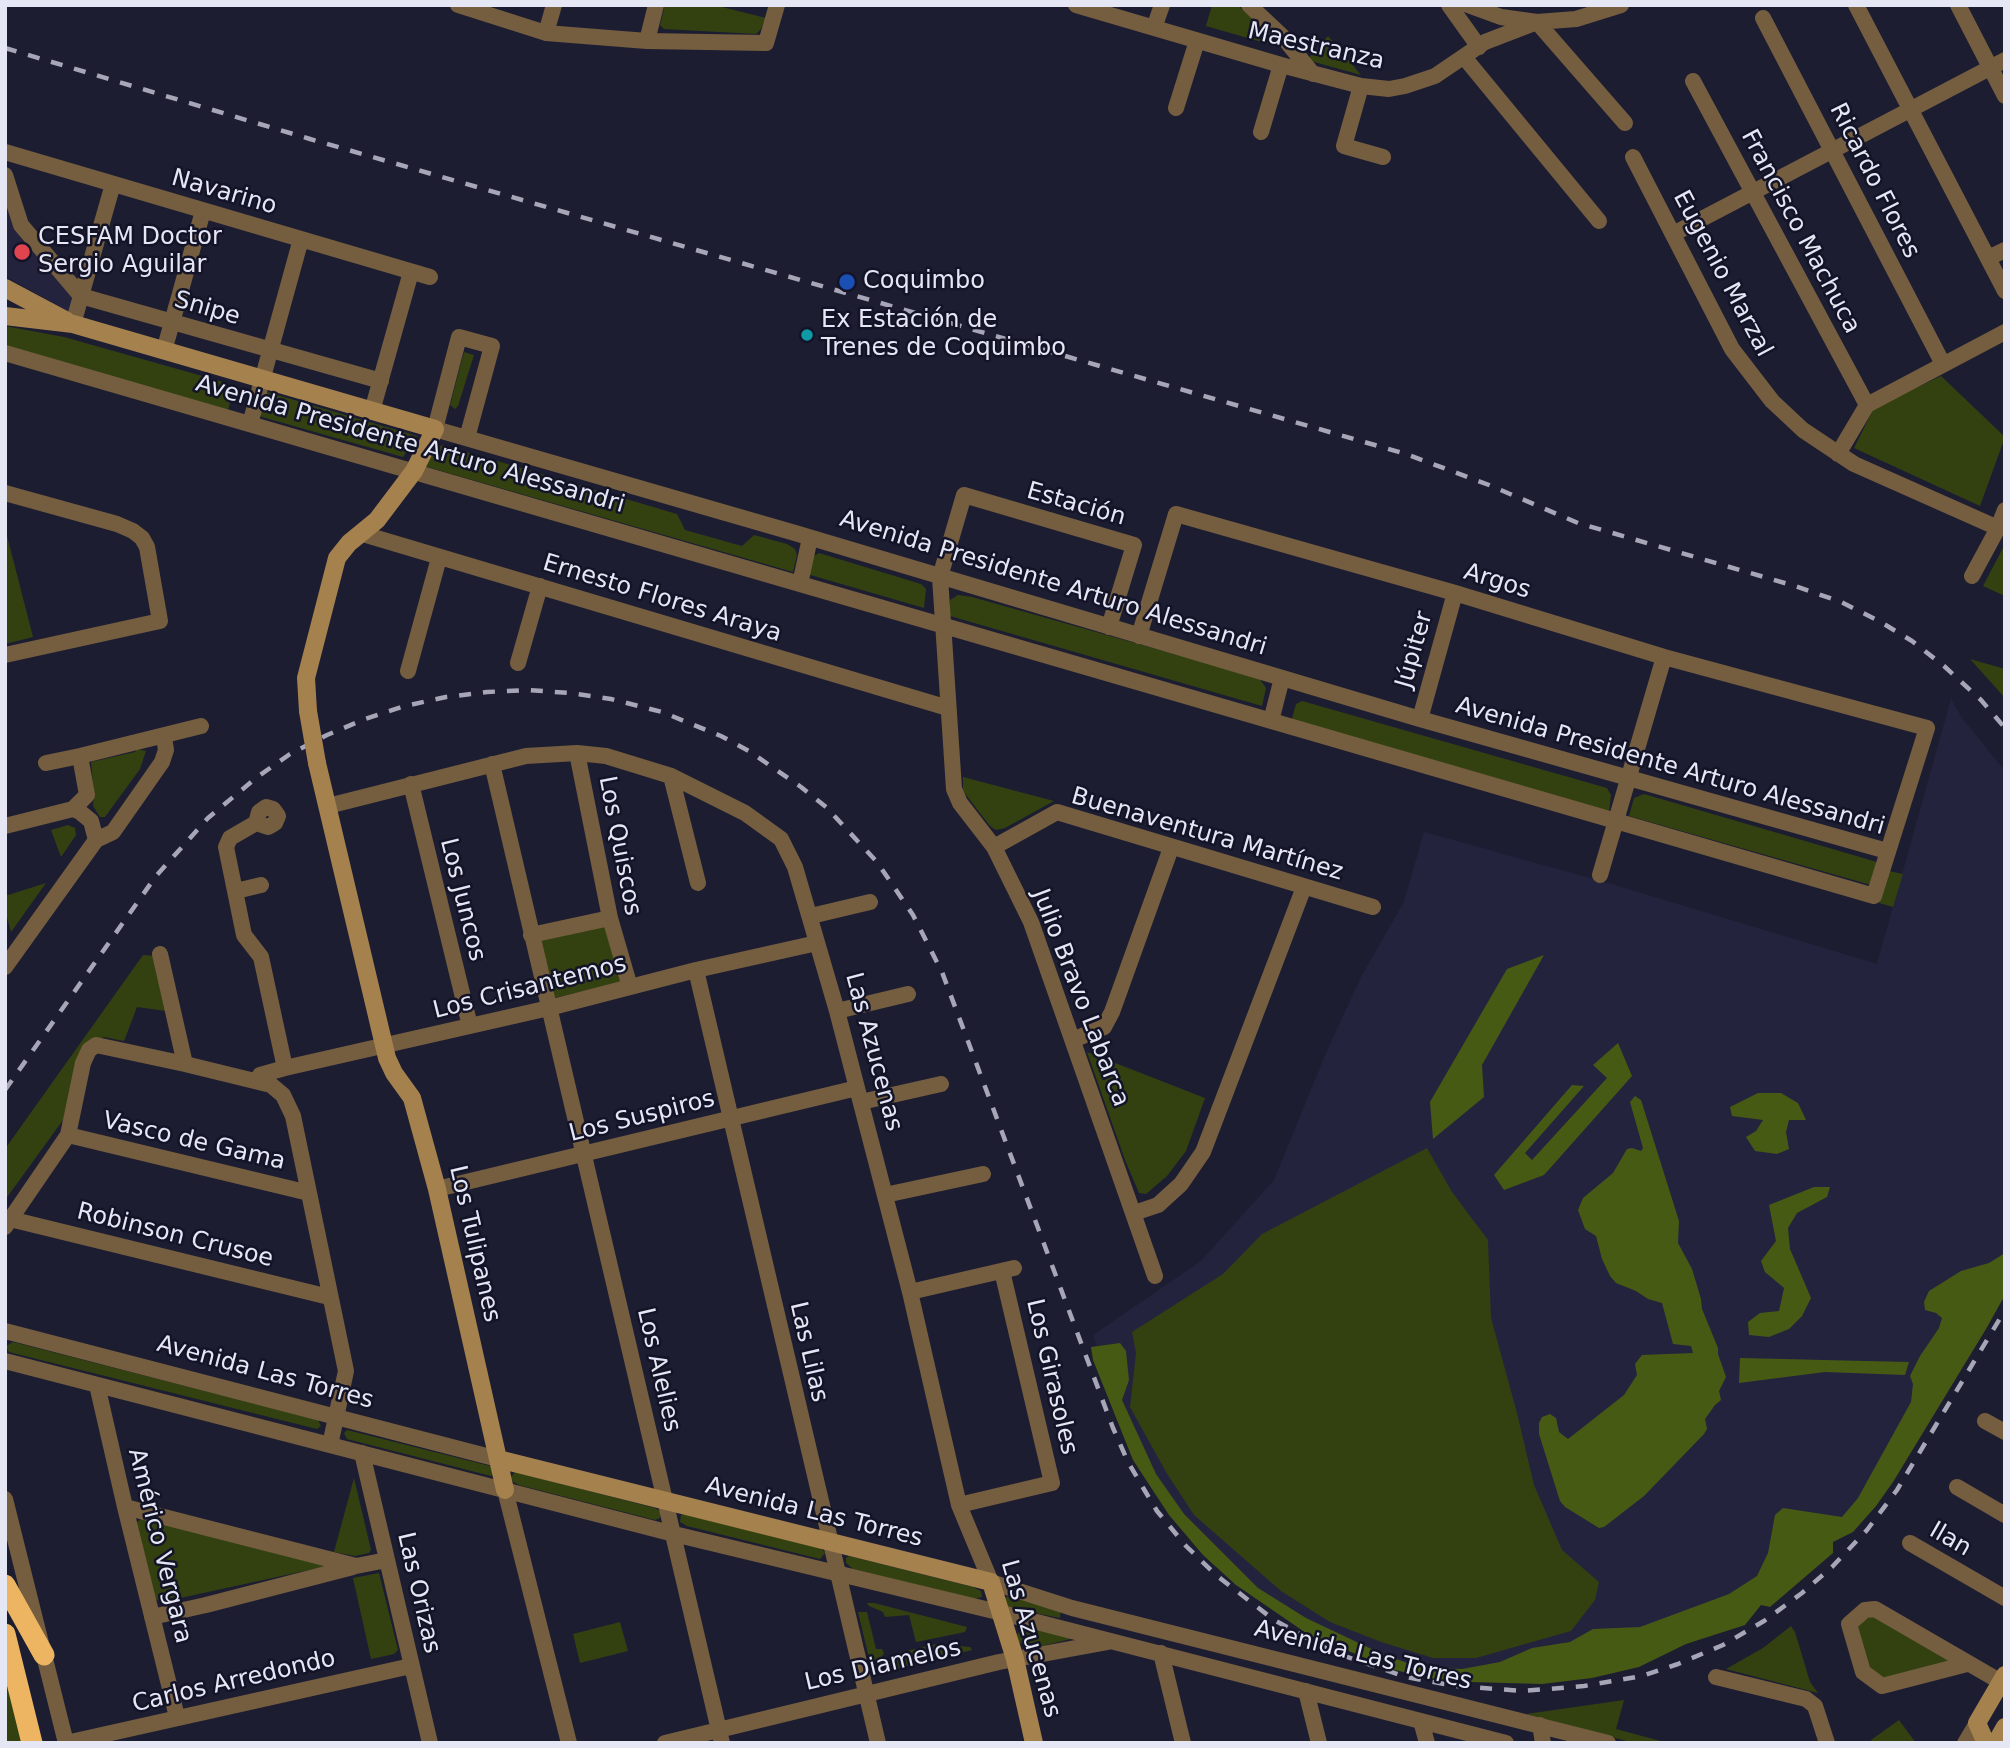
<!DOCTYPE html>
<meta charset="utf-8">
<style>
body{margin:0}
#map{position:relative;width:2010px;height:1748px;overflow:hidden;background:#1d1d32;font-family:"DejaVu Sans",sans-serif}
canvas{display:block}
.frame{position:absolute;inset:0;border:7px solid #e6e7f5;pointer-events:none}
</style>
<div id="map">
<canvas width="2010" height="1748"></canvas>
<div class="frame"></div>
</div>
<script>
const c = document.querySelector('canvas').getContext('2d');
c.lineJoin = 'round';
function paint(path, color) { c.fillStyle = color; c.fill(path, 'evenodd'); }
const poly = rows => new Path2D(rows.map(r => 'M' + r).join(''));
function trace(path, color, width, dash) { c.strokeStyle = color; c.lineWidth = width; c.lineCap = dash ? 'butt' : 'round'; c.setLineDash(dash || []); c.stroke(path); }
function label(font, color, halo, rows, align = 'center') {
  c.font = font + ' "DejaVu Sans",sans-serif'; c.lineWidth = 5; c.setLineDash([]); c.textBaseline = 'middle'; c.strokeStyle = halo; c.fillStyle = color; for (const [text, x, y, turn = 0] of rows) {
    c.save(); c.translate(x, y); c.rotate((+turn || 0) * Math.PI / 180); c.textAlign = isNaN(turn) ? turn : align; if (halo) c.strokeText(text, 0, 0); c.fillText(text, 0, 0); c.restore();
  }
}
paint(poly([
 [5,192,76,295,71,313,5,276],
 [1951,699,1962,718,2005,771,2005,1271,1893,1461,1829,1539,1592,1672,1404,1668,1259,1595,1169,1505,1108,1380,1093,1335,1201,1261,1274,1180,1326,1053,1361,977,1404,902,1424,832,1608,883,1877,964]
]), '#23233e');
paint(poly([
 [665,5,714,5,766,18,761,29,756,34,664,29,660,25],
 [1212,5,1237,5,1263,27,1279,47,1206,26],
 [1328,36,1361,75,1307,60],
 [5,326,64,337,220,381,228,386,233,393,228,410,5,346],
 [464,352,474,355,458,406,455,409,450,405],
 [1941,376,2005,437,1980,506,1854,448,1874,408],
 [267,392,417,436,403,457,262,417,259,413,264,395],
 [443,445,677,514,685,530,742,546,754,535,787,544,795,549,797,555,793,572,424,466,437,448],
 [5,528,33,637,5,644],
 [2005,544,2005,596,1983,586],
 [819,553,921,584,926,589,924,608,807,574,812,557],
 [958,595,972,597,1259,678,1266,688,1262,706,950,616,950,600],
 [1970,659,2005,669,2005,698],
 [1302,701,1607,788,1611,795,1609,813,1291,722,1296,704],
 [137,749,146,751,140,769,105,817,100,817,93,806,94,796,91,762,135,752],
 [963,777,1054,801,1005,828,996,830,990,826,963,791],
 [1644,794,1877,862,1871,885,1629,816,1634,798],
 [68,825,75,828,76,835,61,857,51,830],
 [1889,871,1903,874,1893,907,1879,903],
 [46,883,11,932,5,910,5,896],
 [609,925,622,982,550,999,536,941],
 [143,955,156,956,166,1011,137,1007,124,1041,104,1037,91,1043,63,1120,5,1200,5,1149],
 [1087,1052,1205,1098,1186,1151,1167,1176,1146,1194,1139,1193,1125,1160],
 [1427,1148,1452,1192,1488,1240,1491,1318,1517,1413,1534,1485,1562,1550,1599,1582,1595,1600,1571,1631,1476,1658,1433,1658,1381,1642,1330,1622,1281,1591,1194,1515,1166,1472,1130,1407,1136,1353,1132,1332,1223,1274,1262,1234],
 [13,1342,318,1420,321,1426,317,1429,9,1352,6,1346],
 [347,1430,490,1466,493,1467,494,1474,491,1476,347,1439,344,1433],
 [515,1472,655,1508,660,1511,660,1518,655,1520,519,1485,513,1482,511,1477],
 [354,1478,371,1550,369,1553,355,1556,334,1552],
 [685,1514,821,1548,825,1553,820,1559,687,1526,680,1522,681,1515],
 [142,1518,332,1565,162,1602,155,1599,136,1523],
 [849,1556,973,1587,981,1591,982,1597,974,1599,853,1569,846,1563,846,1558],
 [379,1573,398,1650,394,1654,371,1659,353,1578],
 [1008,1596,1061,1608,1060,1618,1006,1607,1005,1598],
 [867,1603,874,1603,967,1627,965,1632,916,1642,909,1615,885,1617,883,1612,869,1606],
 [858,1612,867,1612,876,1649,882,1649,884,1653,876,1665,871,1666],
 [1872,1615,1953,1662,1884,1681,1868,1667,1856,1626],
 [620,1622,628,1651,580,1663,573,1634],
 [1028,1626,1075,1638,1029,1649,1019,1642,1017,1636,1019,1631],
 [1791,1626,1795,1632,1810,1682,1818,1693,1726,1669,1763,1648],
 [936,1644,970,1647,972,1650,885,1672,883,1668,894,1654],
 [5,1675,22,1743,5,1743],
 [1624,1700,1616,1729,1668,1743,1634,1743,1526,1714],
 [1899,1720,1916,1743,1873,1743,1871,1740]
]), '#334111');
paint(poly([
 [1544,955,1482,1065,1484,1097,1433,1139,1430,1102,1507,969],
 [1618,1043,1632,1076,1544,1175,1504,1190,1494,1175,1572,1085,1584,1086,1525,1153,1532,1160,1607,1078,1593,1065],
 [1758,1093,1781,1093,1798,1103,1806,1120,1789,1120,1786,1132,1789,1149,1777,1154,1755,1151,1746,1137,1756,1131,1763,1120,1732,1116,1730,1107],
 [1635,1096,1641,1100,1679,1221,1678,1243,1692,1269,1701,1299,1702,1309,1718,1348,1718,1354,1726,1377,1719,1391,1721,1400,1715,1405,1705,1419,1707,1429,1704,1434,1644,1496,1604,1527,1599,1528,1565,1507,1560,1501,1539,1434,1539,1423,1542,1417,1550,1414,1556,1418,1559,1432,1568,1439,1624,1395,1637,1375,1635,1364,1642,1355,1693,1353,1691,1346,1673,1344,1662,1303,1648,1299,1636,1291,1616,1283,1610,1276,1602,1259,1596,1236,1585,1229,1578,1210,1583,1198,1613,1173,1627,1149,1632,1148,1641,1151,1643,1148,1630,1102],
 [1814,1187,1830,1187,1827,1197,1797,1213,1788,1228,1790,1249,1811,1298,1802,1316,1789,1329,1769,1337,1749,1335,1748,1322,1760,1313,1779,1311,1784,1288,1765,1272,1761,1261,1776,1241,1769,1205],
 [2005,1253,2005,1295,1986,1329,1893,1482,1876,1506,1853,1532,1833,1542,1833,1553,1770,1607,1761,1605,1745,1625,1686,1644,1639,1667,1592,1678,1542,1684,1471,1682,1429,1678,1395,1670,1309,1635,1236,1585,1203,1555,1169,1515,1133,1460,1093,1360,1091,1347,1120,1343,1126,1351,1129,1380,1122,1400,1156,1474,1184,1514,1258,1588,1306,1618,1382,1654,1419,1667,1462,1669,1500,1662,1532,1648,1570,1642,1593,1629,1640,1627,1729,1594,1757,1576,1768,1553,1775,1515,1783,1508,1842,1517,1858,1498,1911,1402,1913,1384,1910,1376,1920,1356,1939,1328,1942,1318,1936,1313,1925,1310,1924,1302,1929,1291,1961,1271,1989,1263],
 [1740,1358,1909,1362,1905,1375,1825,1372,1739,1383]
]), '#475a14');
trace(poly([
 [458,5,546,33,647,41,766,43,777,5],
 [1076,5,1281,65,1361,86,1389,89,1405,86,1435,76,1485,42,1537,22,1625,123],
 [1249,5,1282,36,1313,74],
 [1449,5,1479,47],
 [1468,5,1501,17,1537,22,1576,19,1621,5],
 [1856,5,2005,291],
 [1958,5,2005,96],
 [1763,18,1943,364],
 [1154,28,1162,5],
 [546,33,554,5],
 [647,41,656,5],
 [1464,57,1599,221],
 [1693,81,1867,405],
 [1361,86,1344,146,1383,157],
 [1176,108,1197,41],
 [1261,132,1281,65],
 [5,152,430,277],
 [1633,157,1732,349,1772,401,1803,430,1854,464,1998,528],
 [5,175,21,225,81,296,381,381],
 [1673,234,2005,60],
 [1988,258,2005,250],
 [73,324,113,184],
 [164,351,203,211],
 [5,353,1874,896,1927,728,1664,657,1455,593,1176,514,1139,636],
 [372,411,411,272],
 [250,424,301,239],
 [467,438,492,346,459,337,435,429,795,533,1420,719,1887,851],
 [1838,454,1867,405,2005,332],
 [5,493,117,524,133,531,142,538,147,547,160,621,5,655],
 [363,534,948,708],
 [1972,576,1998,528,2005,510],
 [800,584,810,538],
 [1109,627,1134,545,964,495,940,577,954,789,960,803,994,847,1031,922,1155,1276],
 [518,663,540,586],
 [408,671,439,558],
 [1420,719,1455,593],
 [1271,721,1282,678],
 [577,753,610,918,630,987],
 [46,763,80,756],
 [492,764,722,1743],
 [671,776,698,883],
 [411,784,470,1026],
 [328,806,526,756,577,753,606,756,671,776,745,813,781,839,795,867,837,1011,910,1292,959,1505,991,1582,1072,1608,1608,1743],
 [73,809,87,795,80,756,201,726],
 [256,823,259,812,266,807,273,809,278,816,275,823,268,827,256,823,230,838,226,847,244,935,261,957,285,1068],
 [5,826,73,809,80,812,91,821,96,840,5,967],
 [96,840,113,832,162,762,166,750,164,737],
 [994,847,1057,812,1373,907],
 [1600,875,1664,657],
 [236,891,261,885],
 [811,916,870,902],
 [531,935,610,918],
 [160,954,185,1064],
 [696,970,878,1743],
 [837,1011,908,994],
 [1073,1040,1104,1027,1112,1012,1171,848],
 [257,1081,260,1075,285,1068,549,1008,696,970,817,943],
 [861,1102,941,1084],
 [68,1135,309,1193],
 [437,1189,857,1088],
 [885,1195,983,1174],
 [1134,1213,1158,1205,1181,1184,1203,1152,1304,887],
 [10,1219,329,1297],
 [5,1227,68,1135,83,1063,89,1050,96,1045,185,1064,271,1085,283,1095,293,1116,346,1371,330,1445],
 [910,1292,1014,1268],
 [5,1331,498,1459],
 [5,1361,674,1534,1002,1613,1506,1743],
 [97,1385,125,1507,177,1717],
 [1985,1421,2005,1432],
 [362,1453,430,1743],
 [1957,1487,2005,1515],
 [505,1490,569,1743],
 [5,1499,66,1743],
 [959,1505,1052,1483,1002,1271],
 [125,1507,356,1566,387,1560],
 [1910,1543,2005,1598],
 [152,1617,206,1605,353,1567],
 [1161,1653,1183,1743],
 [1967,1664,1882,1686,1863,1672,1849,1624,1865,1610,1875,1609,2001,1682],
 [1716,1677,1806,1699,1815,1706,1827,1743],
 [1306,1691,1319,1743],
 [1421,1721,1427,1743],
 [1540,1725,1543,1743],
 [66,1743,411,1666],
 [665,1743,999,1662,1108,1642],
 [1965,1743,1977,1723]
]), '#755e3f', 16);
trace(poly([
 [5,288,67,321],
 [5,316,73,324,435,429,414,471,377,520,349,543,337,558,306,678,308,711],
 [317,763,387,1058,394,1073,412,1098,437,1189,505,1490],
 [498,1459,991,1582,1015,1659,1034,1743],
 [1986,1743,1977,1723,2005,1675],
 [1996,1743,2005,1727]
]), '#a5814e', 18);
trace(poly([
 [5,1585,44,1655],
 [5,1634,32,1743]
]), '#edb562', 21);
trace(poly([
 [5,48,310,139,1406,454,1489,485,1578,523,1795,586,1841,602,1879,621,1912,641,1944,666,1981,700,2005,728],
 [5,1090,156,876,208,818,256,778,290,754,327,735,365,719,405,706,446,697,487,692,529,690,570,693,611,699,662,712,721,736,749,751,801,787,826,807,877,862,913,915,942,972,1113,1428,1128,1462,1145,1491,1157,1511,1186,1546,1216,1575,1274,1620,1333,1652,1406,1677,1455,1686,1523,1691,1584,1686,1642,1676,1678,1664,1723,1645,1764,1621,1802,1593,1832,1567,1867,1530,1897,1490,2005,1310]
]), '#a6a6b7', 4.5, [12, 12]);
trace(poly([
 [308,711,317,763]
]), '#a5814e', 18);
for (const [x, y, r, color] of [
 [22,252,9,"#e0444e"],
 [847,282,9,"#1a4fb4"],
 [807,335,7,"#0f9aa8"]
]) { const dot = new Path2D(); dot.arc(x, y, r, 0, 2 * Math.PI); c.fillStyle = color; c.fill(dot); trace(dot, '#141428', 2.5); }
label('24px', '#e6e7f5', '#141428', [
 ["Maestranza",1316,47,13],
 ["Ricardo Flores",1874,181,63],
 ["Navarino",224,193,16],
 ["Francisco Machuca",1800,232,62],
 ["Eugenio Marzal",1722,274,62],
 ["Snipe",207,309,16],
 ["Avenida Presidente Arturo Alessandri",410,445,16],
 ["Estación",1076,505,16],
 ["Argos",1497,582,17],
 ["Avenida Presidente Arturo Alessandri",1053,584,17],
 ["Ernesto Flores Araya",662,599,17],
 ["Júpiter",1415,650,-74],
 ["Avenida Presidente Arturo Alessandri",1670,767,16],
 ["Buenaventura Martínez",1207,835,16],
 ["Los Quiscos",619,846,79],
 ["Los Juncos",462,900,76],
 ["Los Crisantemos",530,988,-14],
 ["Julio Bravo Labarca",1080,998,69],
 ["Las Azucenas",873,1052,75],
 ["Los Suspiros",642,1117,-14],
 ["Vasco de Gama",194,1142,13],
 ["Robinson Crusoe",175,1236,14],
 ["Los Tulipanes",474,1244,77],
 ["Las Lilas",808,1352,77],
 ["Los Alelies",658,1370,77],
 ["Avenida Las Torres",265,1373,15],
 ["Los Girasoles",1051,1377,77],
 ["Avenida Las Torres",814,1513,14],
 ["Ilan",1950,1540,30],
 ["Américo Vergara",159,1546,76],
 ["Las Orizas",418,1593,77],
 ["Las Azucenas",1030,1639,74],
 ["Avenida Las Torres",1363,1656,14],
 ["Los Diamelos",883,1666,-13],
 ["Carlos Arredondo",234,1682,-13]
]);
label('24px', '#e6e7f5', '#141428', [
 ["CESFAM Doctor",38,238],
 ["Sergio Aguilar",38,266],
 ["Coquimbo",863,282],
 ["Ex Estación de",821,321],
 ["Trenes de Coquimbo",821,349]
], 'left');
</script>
